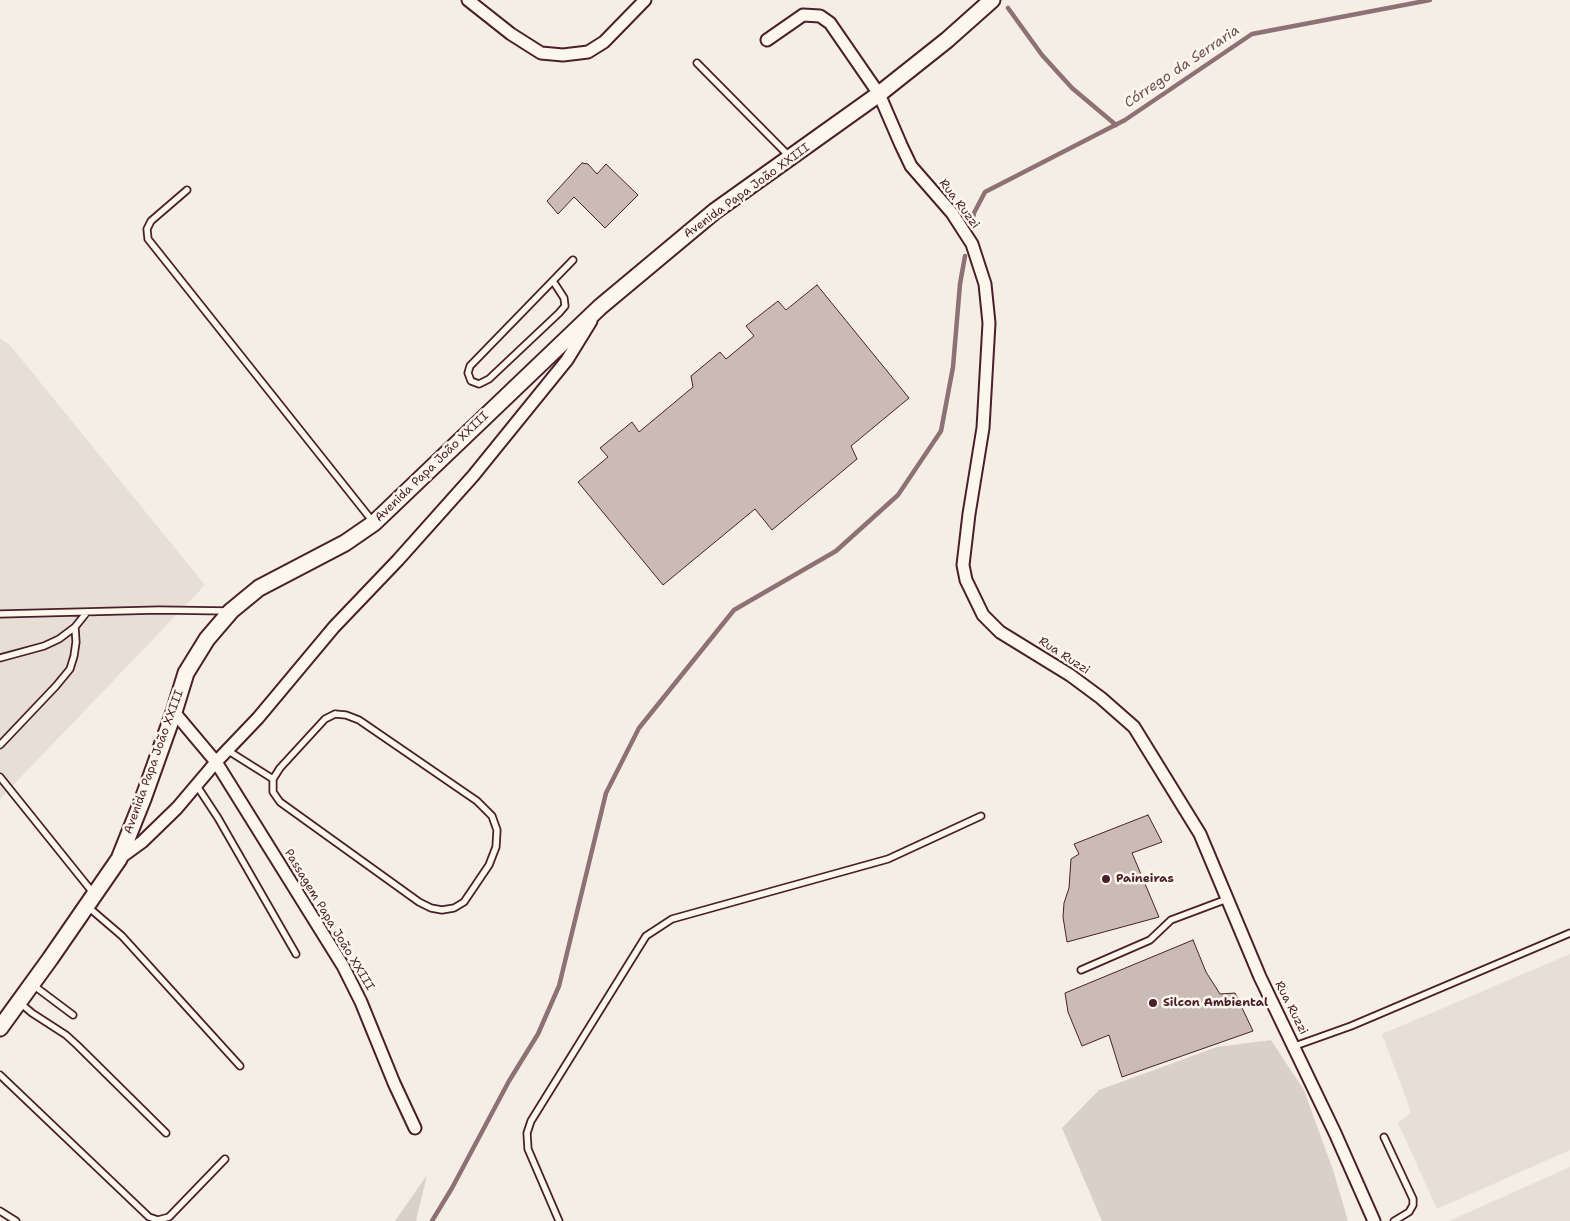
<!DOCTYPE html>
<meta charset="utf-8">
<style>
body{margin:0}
canvas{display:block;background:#f4eee4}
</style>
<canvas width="1570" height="1221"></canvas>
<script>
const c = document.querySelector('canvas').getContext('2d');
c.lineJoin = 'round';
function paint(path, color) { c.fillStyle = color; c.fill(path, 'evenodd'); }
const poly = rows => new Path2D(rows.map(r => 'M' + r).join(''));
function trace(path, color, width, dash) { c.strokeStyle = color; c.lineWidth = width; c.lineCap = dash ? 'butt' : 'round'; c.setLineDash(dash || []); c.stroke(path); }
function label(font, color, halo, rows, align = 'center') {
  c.font = font + ' "Shantell Sans",sans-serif'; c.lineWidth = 5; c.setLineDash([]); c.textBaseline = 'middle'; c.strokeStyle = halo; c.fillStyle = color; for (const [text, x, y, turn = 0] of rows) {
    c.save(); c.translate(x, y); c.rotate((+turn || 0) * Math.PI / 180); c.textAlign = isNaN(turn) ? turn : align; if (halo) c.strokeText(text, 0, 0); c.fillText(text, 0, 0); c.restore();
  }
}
paint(poly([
 [0,338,10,345,205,585,0,799],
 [1570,954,1570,1150,1437,1209,1398,1123,1411,1112,1382,1034],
 [1570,1167,1570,1221,1449,1221]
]), '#e7dfd6');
paint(poly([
 [1271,1040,1304,1090,1333,1170,1348,1221,1102,1221,1062,1128,1099,1090,1217,1047],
 [427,1175,416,1221,395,1221]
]), '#dbd0c9');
trace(poly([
 [1008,8,1042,55,1072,88,1116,125],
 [972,223,974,213,985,192,1125,120,1252,34,1430,0],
 [432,1221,452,1188,509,1081,538,1034,559,986,606,793,639,728,734,610,836,551,898,495,941,431,953,367,960,284,965,256]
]), '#8d7174', 4.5);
const building = poly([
 [582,163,588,164,597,174,606,164,638,195,605,228,574,197,558,214,547,201,582,163],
 [817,285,909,398,851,446,857,459,772,530,755,509,663,585,578,482,608,457,600,448,632,422,639,432,693,387,691,376,720,352,726,359,754,336,746,326,778,301,786,310,817,285],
 [1148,815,1162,842,1132,853,1159,917,1067,942,1063,917,1064,903,1069,888,1071,859,1079,854,1074,844,1148,815],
 [1193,940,1206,972,1220,994,1235,993,1253,1031,1122,1077,1109,1035,1082,1046,1068,1012,1065,993,1193,940]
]);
paint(building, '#cabbb6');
trace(building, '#4a1f2b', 1);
const lane = poly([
 [697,63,789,156],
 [187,190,151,221,147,229,148,239,374,523],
 [553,281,564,298,565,306,559,313,489,379,479,384,471,381,468,373,470,366,573,260],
 [0,614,159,610,229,611],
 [0,658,44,646,59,639,75,627,87,612],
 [335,714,346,715,359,720,477,801,492,816,497,830,496,847,489,865,464,902,454,908,442,910,431,908,419,902,280,802,273,792,273,779,280,768,325,719,335,714],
 [0,745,56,686,70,669,74,656,76,642,75,627],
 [227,750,273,779],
 [0,777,94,894],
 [197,786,218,818,296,954],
 [87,906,122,936,240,1066],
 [1081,970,1150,940,1171,920,1227,899],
 [33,985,73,1015],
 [19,1002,32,1013,66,1035,77,1045,166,1133],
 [1295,1046,1351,1026,1570,933],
 [0,1075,149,1217,158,1220,169,1217,225,1159],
 [1384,1137,1413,1199,1413,1205,1409,1212,1394,1221],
 [0,1211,16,1221],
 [559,1221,528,1149,527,1133,531,1121,646,936,672,919,888,859,981,816]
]);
const street = poly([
 [468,0,511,34,541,53,563,55,588,52,604,42,645,0],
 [767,40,803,15,820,16,830,23,879,94,901,145,911,166,952,213,972,244,985,284,989,323,983,428,969,514,963,565,966,580,983,615,1000,632,1070,675,1101,698,1134,727,1200,834,1260,977,1335,1133,1374,1221],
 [174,712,216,762,343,966,361,1002,394,1083,415,1128],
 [120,858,142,842,177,808,216,762,258,718,334,627,398,560,473,476,567,360,591,321]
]);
const secondary = poly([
 [0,1028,50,959,119,859,143,799,174,712,186,673,207,639,231,611,259,588,345,543,374,523,600,307,715,211,879,94,947,40,992,0]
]);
trace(lane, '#4a1f2b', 9);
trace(street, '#4a1f2b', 15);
trace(secondary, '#4a1f2b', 19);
trace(lane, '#fbf7ec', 5.5);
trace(street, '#fbf7ec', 11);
trace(secondary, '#fbf7ec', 15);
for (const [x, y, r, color] of [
 [1106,879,5,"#4a1f2b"],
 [1153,1003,5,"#4a1f2b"]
]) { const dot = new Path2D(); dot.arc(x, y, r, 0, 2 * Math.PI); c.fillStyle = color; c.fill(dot); trace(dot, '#fbf7ec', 2); }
label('12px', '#4a1f2b', '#fbf7ec', [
 ["Avenida Papa João XXIII",747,191,-36],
 ["Rua Ruzzi",959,204,53],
 ["Avenida Papa João XXIII",432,467,-44],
 ["Rua Ruzzi",1064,656,33],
 ["Avenida Papa João XXIII",154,762,-70],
 ["Passagem Papa João XXIII",329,920,59],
 ["Rua Ruzzi",1291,1008,63]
]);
label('bold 12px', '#4a1f2b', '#fbf7ec', [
 ["Paineiras",1116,879],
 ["Silcon Ambiental",1163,1003]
], 'left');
label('italic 14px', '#714f56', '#fbf7ec', [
 ["Córrego da Serraria",1182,67,-34]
]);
</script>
